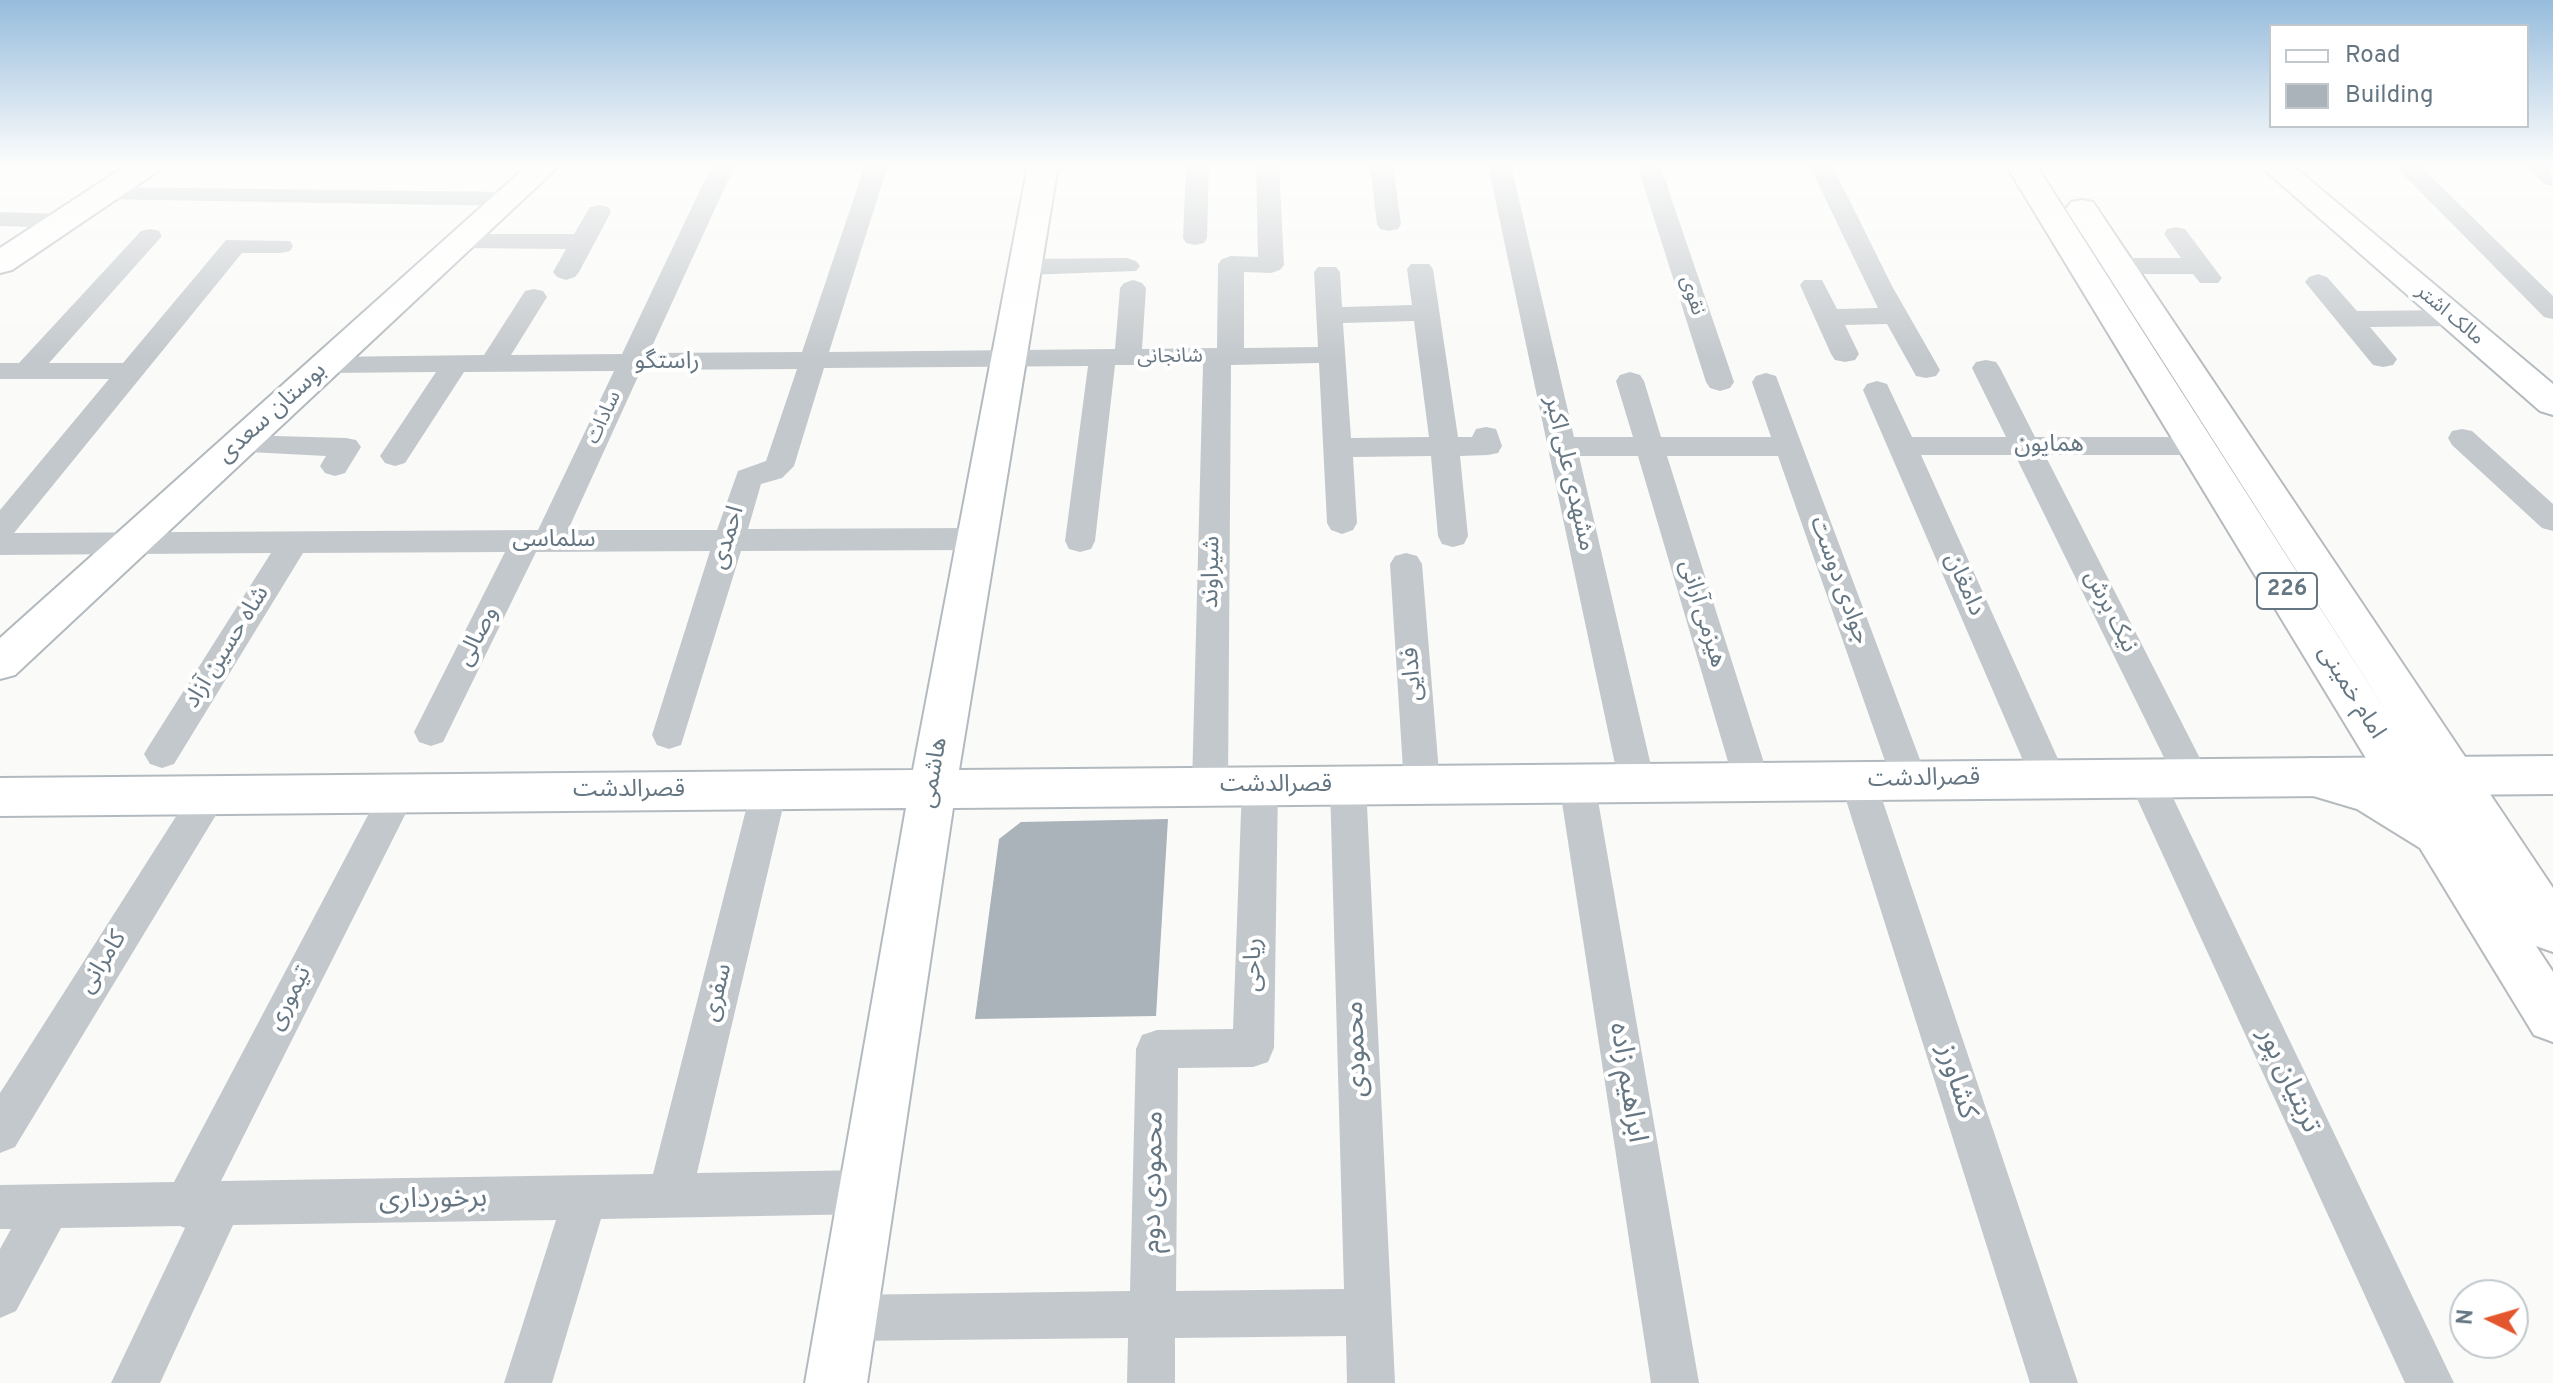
<!DOCTYPE html>
<meta charset="utf-8">
<style>
body{margin:0}
#map{position:relative;width:2553px;height:1383px;overflow:hidden;background:#fafaf8;font-family:Overpass,sans-serif}
canvas{display:block}
.legend{position:absolute;left:2269px;top:24px;width:260px;height:104px;box-sizing:border-box;background:#fff;border:2px solid #c1c8cd;margin:0;padding:10px 14px;list-style:none;font-size:24px;color:#657683}
.legend li{display:flex;align-items:center;gap:16px;height:40px}
.legend b{width:40px;border:2px solid #c1c8cd}
.north{position:absolute;left:2449px;top:1279px;width:80px;height:80px;box-sizing:border-box;background:#fff;border:2px solid #c1c8cd;border-radius:50%;rotate:275deg;font-size:22px;font-weight:700;line-height:32px;text-align:center;color:#657683}
.north::after{content:'';display:block;margin:auto;width:28px;height:36px;background:#e4572e;clip-path:polygon(50% 0,100% 100%,50% 72%,0 100%)}
</style>
<div id="map">
<canvas width="2553" height="1383"></canvas>
<ul class="legend">
<li><b style="height:10px;background:#fff"></b>Road</li>
<li><b style="height:22px;background:#aab3b9"></b>Building</li>
</ul>
<div class="north">N</div>
</div>
<script>
const c = document.querySelector('canvas').getContext('2d');
c.lineJoin = 'round';
function paint(path, color) { c.fillStyle = color; c.fill(path, 'evenodd'); }
const poly = rows => new Path2D(rows.map(r => 'M' + r).join(''));
function trace(path, color, width, dash) { c.strokeStyle = color; c.lineWidth = width; c.lineCap = dash ? 'butt' : 'round'; c.setLineDash(dash || []); c.stroke(path); }
function label(font, color, halo, rows, align = 'center') {
  c.font = font + ' Overpass,"Noto Sans Arabic",sans-serif'; c.lineWidth = 8; c.setLineDash([]); c.textBaseline = 'middle'; c.strokeStyle = halo; c.fillStyle = color; for (const [text, x, y, turn = 0] of rows) {
    c.save(); c.translate(x, y); c.rotate((+turn || 0) * Math.PI / 180); c.textAlign = isNaN(turn) ? turn : align; if (halo) c.strokeText(text, 0, 0); c.fillText(text, 0, 0); c.restore();
  }
}
paint(poly([
 [1168,819,1156,1016,975,1019,999,839,1021,822]
]), '#aab3b9');
const secondary = poly([
 [127,165,162,165,158,171,12,270,0,273,0,248,127,165],
 [528,165,560,165,15,675,0,679,0,638,528,165],
 [1028,165,1058,165,959,770,2553,756,2553,794,953,808,867,1383,805,1383,906,808,0,816,0,778,913,770,1028,165],
 [2259,165,2292,165,2553,384,2553,415,2540,411,2259,165]
]);
const primary = poly([
 [2006,165,2036,165,2395,725,2066,209,2071,202,2082,200,2093,202,2553,888,2553,952,2536,946,2553,972,2553,1042,2534,1035,2420,848,2357,809,2293,790,2286,777,2293,764,2309,758,2378,778,2006,165]
]);
trace(secondary, '#b3babf', 4);
trace(primary, '#b5babe', 4);
paint(poly([
 [712,165,735,165,649,353,802,352,865,165,888,165,829,352,1115,349,1120,288,1124,283,1133,280,1142,283,1146,288,1142,349,1217,348,1218,264,1222,259,1231,256,1258,257,1256,165,1279,165,1284,265,1280,270,1271,273,1244,272,1244,348,1318,347,1314,272,1318,267,1336,267,1340,272,1342,307,1412,305,1407,269,1411,264,1429,264,1433,269,1458,437,1472,437,1476,429,1486,427,1496,429,1502,446,1498,453,1488,455,1460,456,1468,536,1464,544,1453,547,1442,544,1438,536,1431,456,1353,457,1357,523,1353,530,1342,534,1331,530,1327,523,1319,363,1231,365,1228,786,1223,796,1210,801,1197,796,1192,786,1203,365,1115,365,1095,541,1091,549,1080,552,1069,549,1065,541,1088,366,824,368,794,466,782,478,761,484,748,529,976,528,987,531,991,539,987,547,976,550,741,551,681,745,669,749,657,745,652,735,710,551,536,552,443,742,431,746,419,742,414,732,505,552,303,553,174,764,162,768,150,764,144,754,150,744,271,553,0,555,0,510,109,379,0,379,0,363,19,363,141,231,150,229,159,231,162,236,49,363,123,363,226,240,290,241,293,246,290,251,281,253,242,253,14,533,538,530,614,371,464,372,405,463,395,466,385,463,380,456,436,372,326,373,316,371,312,365,316,359,326,357,484,355,525,291,534,289,543,291,547,297,511,355,622,354,712,165],
 [1414,321,1429,437,1351,438,1343,323,1414,321],
 [797,369,766,461,738,471,717,530,568,530,641,370,797,369],
 [1186,165,1209,165,1207,238,1204,243,1195,245,1186,243,1183,238,1186,165],
 [1370,165,1393,165,1401,224,1398,229,1389,231,1380,229,1377,224,1370,165],
 [1488,165,1511,165,1574,437,1633,437,1616,381,1620,375,1630,372,1640,375,1644,381,1661,437,1771,437,1752,382,1756,376,1766,373,1776,376,1928,781,1923,791,1910,795,1897,791,1892,781,1778,456,1667,456,1770,782,1765,792,1752,796,1739,792,1734,782,1638,456,1579,456,1655,783,1650,793,1637,797,1624,793,1619,783,1488,165],
 [1637,165,1660,165,1734,382,1730,388,1720,391,1710,388,1706,382,1637,165],
 [1809,165,1832,165,1892,286,1940,370,1936,376,1926,378,1916,376,1887,324,1845,325,1859,354,1855,360,1845,362,1835,360,1831,354,1800,285,1804,280,1822,280,1837,309,1878,308,1809,165],
 [2394,165,2419,165,2553,296,2553,319,2544,317,2394,165],
 [2525,165,2550,165,2553,186,2545,184,2525,165],
 [103,187,508,192,516,194,520,199,516,204,508,206,95,199,91,194,95,189,103,187],
 [599,205,608,207,611,212,579,272,575,277,566,280,557,277,553,272,566,249,462,248,453,246,450,241,453,236,462,234,574,234,590,207,599,205],
 [0,212,63,214,72,216,75,221,72,226,63,228,0,226,0,212],
 [2176,227,2185,229,2218,273,2222,278,2218,283,2200,283,2193,274,2121,274,2112,271,2108,266,2112,261,2121,258,2181,258,2164,234,2167,229,2176,227],
 [1127,258,1136,261,1140,266,1136,271,1025,275,1016,272,1012,267,1016,262,1025,259,1127,258],
 [2318,274,2327,277,2357,311,2451,310,2460,312,2464,318,2460,324,2451,326,2370,327,2397,359,2393,365,2383,367,2373,365,2305,282,2309,277,2318,274],
 [1986,360,1996,362,2000,368,2035,437,2196,437,2206,439,2210,446,2206,453,2196,455,2045,455,2210,778,2205,788,2192,792,2179,788,2015,455,1921,455,2067,779,2062,789,2049,793,2036,789,2031,779,1863,390,1867,384,1877,381,1887,384,1912,437,2006,437,1972,368,1976,362,1986,360],
 [2462,429,2472,431,2553,504,2553,531,2542,528,2452,445,2448,438,2452,431,2462,429],
 [240,435,346,438,356,440,361,447,345,473,335,476,325,473,320,466,326,456,230,451,226,444,230,437,240,435],
 [1406,553,1417,556,1422,564,1440,785,1435,795,1422,800,1409,795,1404,785,1390,564,1395,556,1406,553],
 [2146,765,2159,769,2164,779,2454,1383,2405,1383,2128,779,2133,769,2146,765],
 [1858,767,1871,771,1876,781,2078,1383,2030,1383,1840,781,1845,771,1858,767],
 [1577,769,1590,773,1595,783,1699,1383,1651,1383,1559,783,1564,773,1577,769],
 [1348,770,1361,775,1366,785,1395,1383,1347,1383,1346,1336,1175,1338,1175,1383,1127,1383,1128,1338,846,1341,829,1335,823,1318,829,1301,846,1295,1130,1291,1136,1049,1142,1035,1157,1030,1233,1029,1242,786,1247,776,1260,771,1273,776,1278,786,1274,1048,1268,1062,1253,1067,1178,1068,1176,1291,1344,1289,1330,785,1335,775,1348,770],
 [769,775,782,780,787,790,697,1173,867,1170,883,1176,889,1192,883,1208,867,1214,601,1219,552,1383,504,1383,556,1220,233,1225,160,1383,111,1383,185,1228,180,1226,61,1228,16,1311,0,1318,0,1249,11,1229,0,1229,0,1185,174,1182,385,783,398,778,411,783,416,793,221,1181,653,1174,751,790,756,780,769,775],
 [209,780,222,785,227,795,222,805,15,1147,0,1153,0,1093,196,785,209,780]
]), '#c3c8cc');
paint(secondary, '#fff');
paint(primary, '#fff');
const sky = c.createLinearGradient(0, 0, 0, 358);
sky.addColorStop(0, '#96bcdc');
sky.addColorStop(0.46, '#fdfdfc');
sky.addColorStop(1, '#fdfdfc00');
c.fillStyle = sky;
c.fillRect(0, 0, 2553, 358);
label('20px', '#657683', '#fff', [
 ["نقوی",1691,296,72],
 ["مالک اشتر",2449,316,40],
 ["شانجانی",1170,358,-1],
 ["سادات",605,418,-65]
]);
for (const [x, y, w] of [
 [2287,591,60]
]) { const box = new Path2D(); box.roundRect(x - w / 2, y - 18, w, 36, 6); c.fillStyle = '#fff'; c.fill(box); trace(box, '#657683', 2); }
label('bold 22px', '#657683', null, [
 ["226",2287,591]
]);
label('24px', '#657683', '#fff', [
 ["راستگو",667,363],
 ["بوستان سعدی",273,414,-42],
 ["همایون",2049,446],
 ["مشهدی علی اکبر",1568,474,77],
 ["احمدی",729,538,-73],
 ["سلماسی",554,541],
 ["شیراوند",1213,572,-89],
 ["جوادی دوست",1838,581,70],
 ["دامغان",1963,585,66],
 ["نیک برش",2109,612,63],
 ["هیزمی آرانی",1701,614,73],
 ["وصالی",479,637,-63],
 ["شاه حسین آزاد",228,648,-58],
 ["فدایی",1414,674,-94],
 ["امام خمینی",2350,693,58],
 ["هاشمی",935,773,-80],
 ["قصرالدشت",1924,780,-1],
 ["قصرالدشت",1276,786],
 ["قصرالدشت",629,791],
 ["کامرانی",104,963,-58],
 ["ریاحی",1255,965,-89],
 ["سفری",719,993,-76],
 ["تیموری",291,999,-63]
]);
label('28px', '#657683', '#fff', [
 ["محمودی",1358,1049,-92],
 ["تربتیان پور",2287,1081,65],
 ["کشاورز",1955,1082,72],
 ["ابراهیم زاده",1626,1083,81],
 ["محمودی دوم",1155,1182,-89],
 ["برخورداری",433,1201,-1]
]);
</script>
